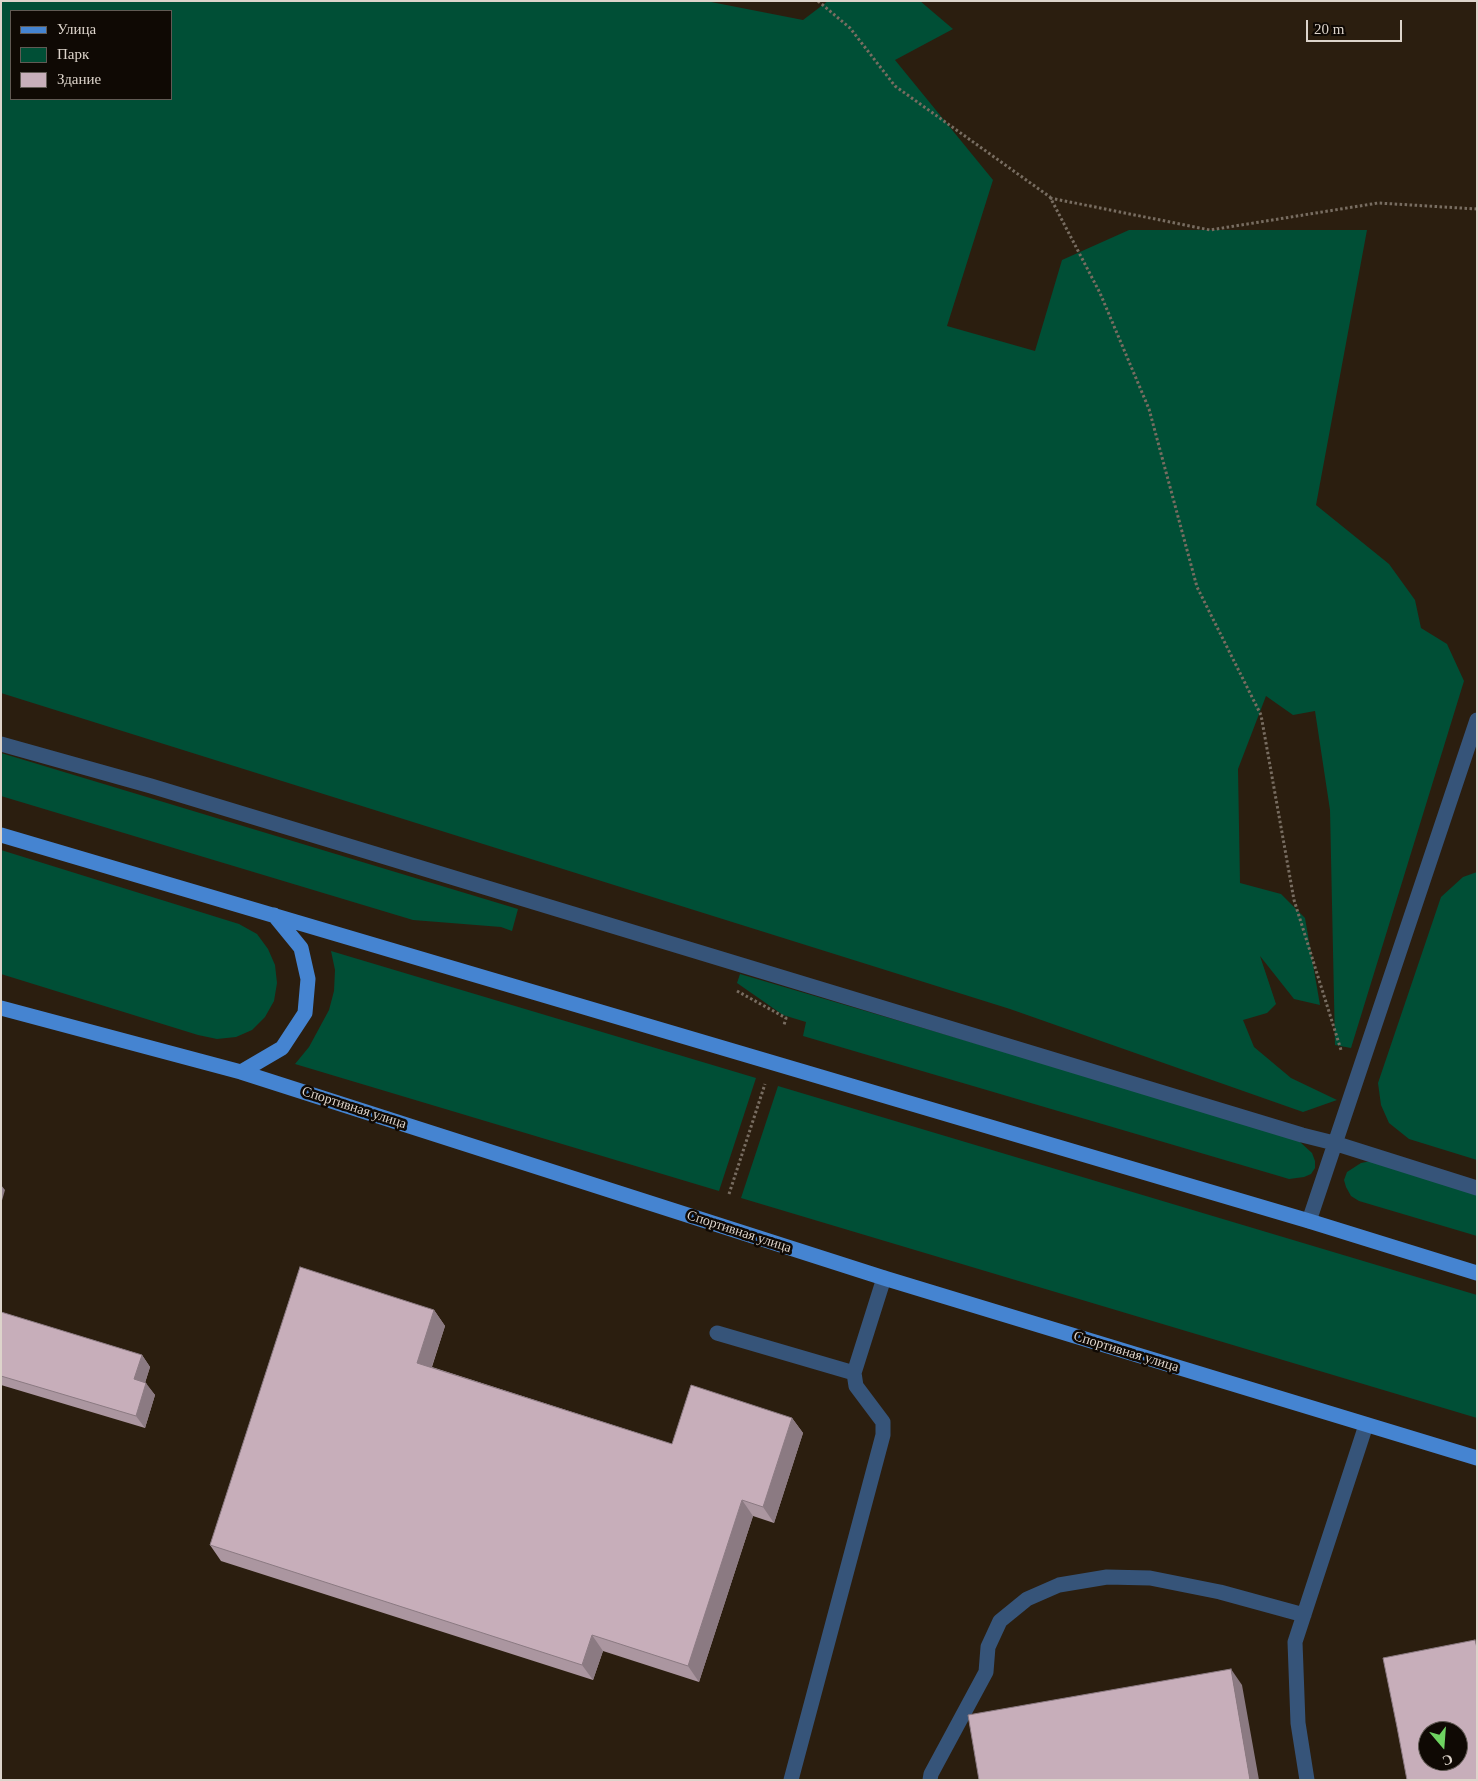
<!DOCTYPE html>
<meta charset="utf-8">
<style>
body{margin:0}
#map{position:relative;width:1478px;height:1781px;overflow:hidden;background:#2b1e0f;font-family:Georgia,serif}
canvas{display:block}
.frame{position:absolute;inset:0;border:2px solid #ddd4cb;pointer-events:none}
.legend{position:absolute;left:10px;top:10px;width:162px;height:90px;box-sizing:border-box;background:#0f0904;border:1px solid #615a54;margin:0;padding:6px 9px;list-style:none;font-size:15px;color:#ddd4cb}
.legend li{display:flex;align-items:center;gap:10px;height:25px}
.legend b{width:25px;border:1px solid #615a54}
.north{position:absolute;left:1418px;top:1721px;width:50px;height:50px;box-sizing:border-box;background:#0f0904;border:1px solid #615a54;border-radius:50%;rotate:162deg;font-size:14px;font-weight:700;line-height:20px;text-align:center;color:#ddd4cb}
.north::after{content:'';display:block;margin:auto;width:18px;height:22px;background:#6ed361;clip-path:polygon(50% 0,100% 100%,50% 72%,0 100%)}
.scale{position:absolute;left:1306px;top:20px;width:96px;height:22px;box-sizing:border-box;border:2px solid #ddd4cb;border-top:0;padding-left:6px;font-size:15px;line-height:18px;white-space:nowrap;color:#ddd4cb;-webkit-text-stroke:4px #0f0904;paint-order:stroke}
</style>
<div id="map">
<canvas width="1478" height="1781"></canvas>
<div class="frame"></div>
<ul class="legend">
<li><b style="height:6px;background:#4584d1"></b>Улица</li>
<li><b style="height:14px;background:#004f36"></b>Парк</li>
<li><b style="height:14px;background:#c7aeba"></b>Здание</li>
</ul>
<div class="north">С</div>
<div class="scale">20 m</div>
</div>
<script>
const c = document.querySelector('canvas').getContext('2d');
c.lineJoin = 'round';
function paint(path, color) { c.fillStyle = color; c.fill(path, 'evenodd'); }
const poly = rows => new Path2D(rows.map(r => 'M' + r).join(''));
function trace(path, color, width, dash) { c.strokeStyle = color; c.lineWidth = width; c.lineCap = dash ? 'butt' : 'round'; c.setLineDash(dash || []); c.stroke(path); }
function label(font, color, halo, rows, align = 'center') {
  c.font = font + ' Georgia,serif'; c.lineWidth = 5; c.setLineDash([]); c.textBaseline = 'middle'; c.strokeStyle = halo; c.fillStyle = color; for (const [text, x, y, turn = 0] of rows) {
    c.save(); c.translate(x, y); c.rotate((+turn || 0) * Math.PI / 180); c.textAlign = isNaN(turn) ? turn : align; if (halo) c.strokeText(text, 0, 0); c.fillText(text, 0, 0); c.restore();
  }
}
paint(poly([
 [1,1,706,1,803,20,828,1,920,1,953,29,895,60,993,180,947,326,1035,351,1062,260,1129,230,1367,230,1316,505,1389,564,1415,600,1421,628,1447,644,1464,681,1351,1048,1335,1045,1330,810,1315,711,1293,715,1266,696,1238,769,1240,883,1281,894,1305,918,1320,1005,1294,999,1260,956,1276,1004,1267,1013,1243,1020,1254,1047,1291,1078,1337,1100,1303,1112,1010,1009,1,693],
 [171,11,171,99,11,99,11,11],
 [1,753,518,909,512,931,501,927,413,920,1,796],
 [1,850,239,924,257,934,268,949,275,965,277,983,274,1001,265,1017,252,1030,236,1037,217,1039,198,1035,1,974],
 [1477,872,1477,1160,1409,1139,1389,1123,1381,1105,1378,1083,1441,897,1463,877],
 [331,951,756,1078,719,1191,295,1064,309,1047,329,1010,334,991,335,970],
 [740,974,1290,1136,1300,1142,1312,1153,1315,1161,1315,1168,1311,1174,1304,1177,1289,1179,1279,1176,803,1036,806,1022,783,1015,737,983],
 [778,1086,1477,1295,1477,1418,741,1198],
 [1371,1161,1477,1193,1477,1236,1359,1201,1351,1196,1346,1187,1344,1180,1347,1172,1361,1163]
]), '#004f36');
trace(poly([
 [818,1,850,28,895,86,1050,197,1100,293,1149,409,1197,587,1261,715,1294,900,1341,1050],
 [1050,198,1210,230,1378,203,1477,209],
 [737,991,786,1018,784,1025],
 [729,1194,765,1084]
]), '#786d61', 3, [2.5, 2.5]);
trace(poly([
 [1,744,151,786,1302,1135,1334,1143,1477,1188],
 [1309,1221,1477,720],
 [717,1333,854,1373],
 [791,1780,883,1435,883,1422,856,1386,854,1373,884,1278],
 [930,1780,931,1774,986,1672,988,1647,1000,1621,1027,1599,1059,1585,1107,1577,1150,1578,1220,1592,1304,1615],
 [1307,1780,1298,1723,1295,1642,1366,1425]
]), '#365479', 15);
trace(poly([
 [1,835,1309,1221,1477,1273],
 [1,1008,241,1072,884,1278,1477,1458],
 [241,1072,282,1048,305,1013,308,979,301,948,274,915]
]), '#4584d1', 15);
paint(poly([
 [434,1310,445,1326,432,1367,672,1444,792,1418,803,1433,774,1523,753,1516,699,1682,603,1651,593,1680,221,1561,210,1545],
 [1,1312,142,1355,150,1367,145,1383,155,1395,145,1428,1,1385]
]), '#ab96a0');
paint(poly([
 [1,1185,5,1190,1,1204],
 [434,1310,445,1326,428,1378,417,1363],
 [142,1355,150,1367,142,1392,134,1379],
 [146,1383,155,1395,145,1428,136,1416],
 [792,1418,803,1433,774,1523,763,1507],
 [742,1500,753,1516,699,1682,688,1666],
 [592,1635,603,1651,593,1680,582,1665],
 [1231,1669,1242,1685,1259,1780,1250,1780]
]), '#8b7a82');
const building = poly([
 [300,1267,434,1310,417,1363,672,1444,691,1385,792,1418,763,1507,742,1500,688,1666,592,1635,582,1665,210,1545,300,1267],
 [1,1312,142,1355,134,1379,146,1383,136,1416,1,1376,1,1312],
 [1475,1640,1477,1648,1477,1780,1407,1780,1397,1727,1383,1658,1475,1640],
 [1428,1731,1458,1731,1458,1761,1428,1761,1428,1731],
 [1231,1669,1250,1780,979,1780,968,1715,1231,1669]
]);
paint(building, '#c7aeba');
trace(building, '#8b7a82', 1);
label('14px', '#ddd4cb', '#0f0904', [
 ["Спортивная улица",354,1108,18],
 ["Спортивная улица",739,1232,18],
 ["Спортивная улица",1126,1352,17]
]);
</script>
